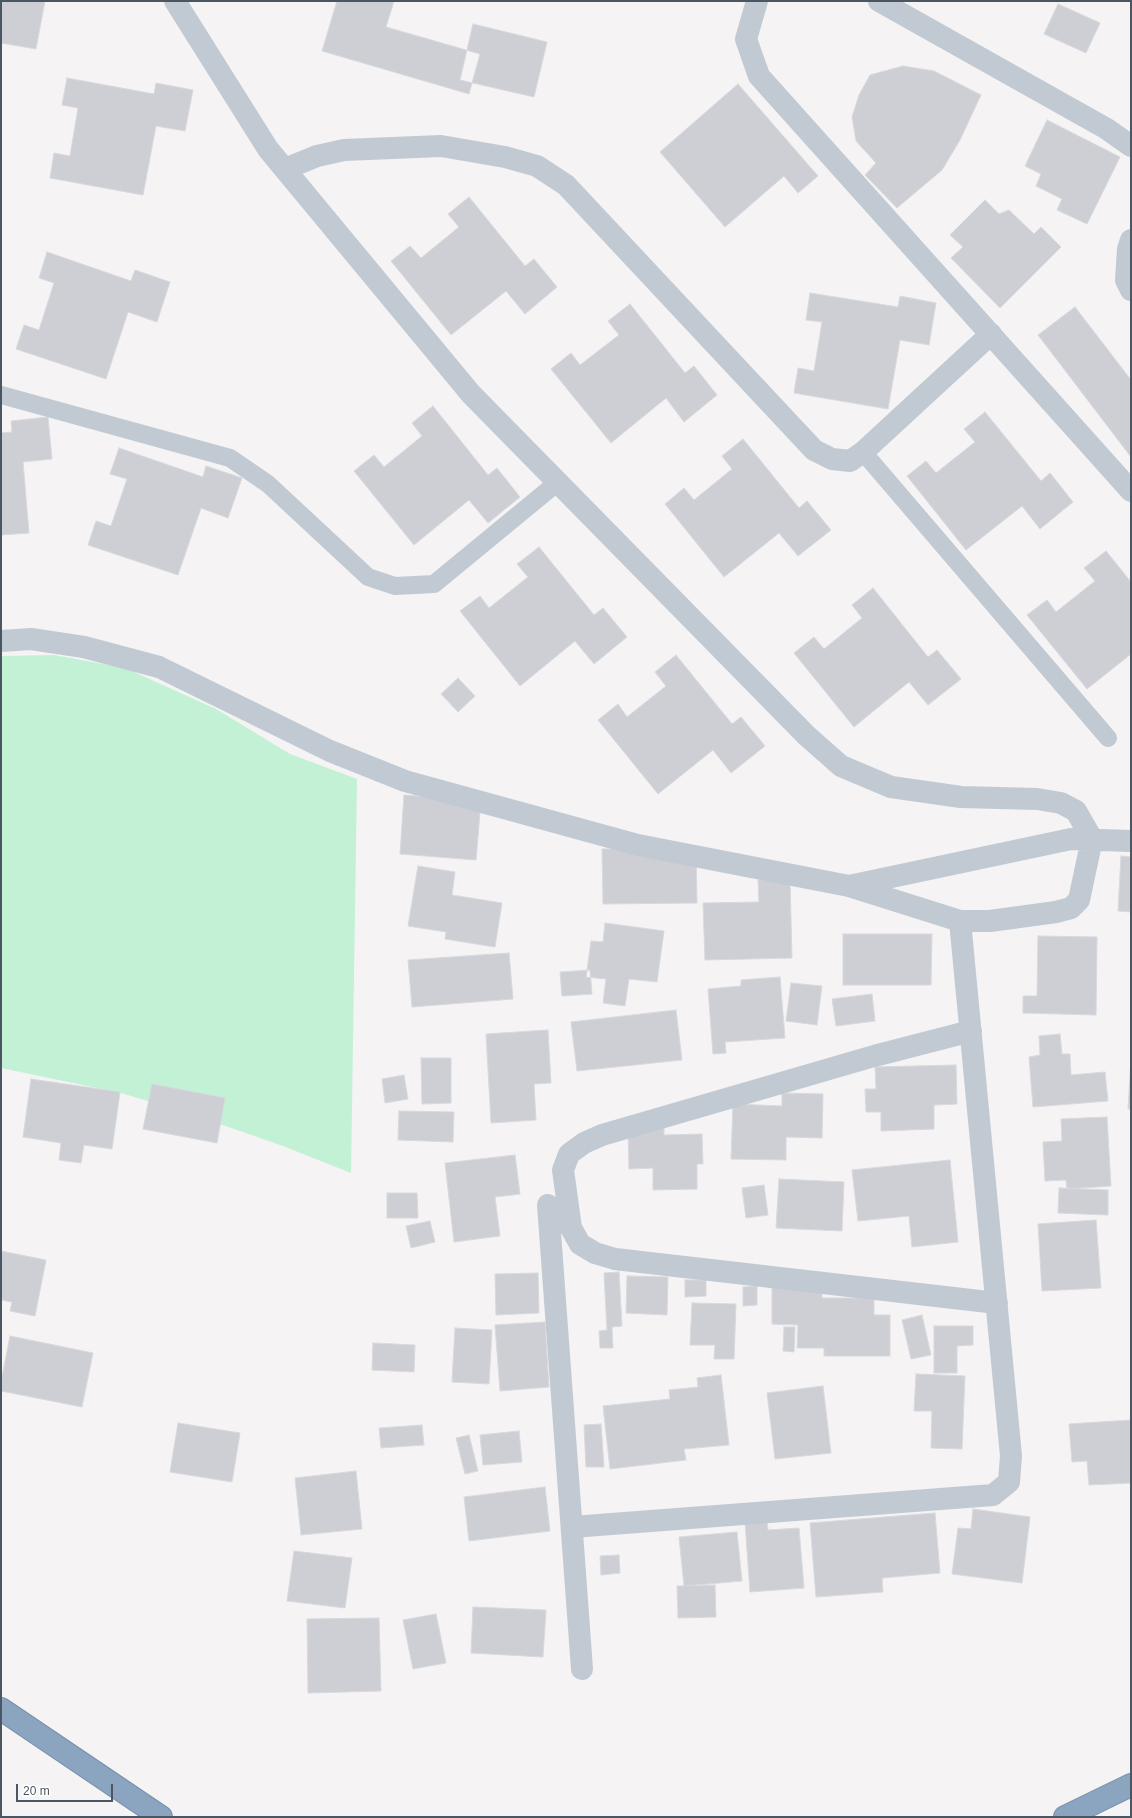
<!DOCTYPE html>
<style>
body{margin:0}
#map{position:relative;width:1132px;height:1818px;overflow:hidden;background:#f5f3f3;font-family:Arial,sans-serif}
canvas{display:block}
.frame{position:absolute;inset:0;border:2px solid #4a5661;pointer-events:none}
.scale{position:absolute;left:16px;top:1784px;width:97px;height:18px;box-sizing:border-box;border:2px solid #4a5661;border-top:0;padding-left:5px;font-size:12px;line-height:14px;white-space:nowrap;color:#4a5661;-webkit-text-stroke:3px #fff;paint-order:stroke}
</style>
<div id="map">
<canvas width="1132" height="1818"></canvas>
<div class="frame"></div>
<div class="scale">20 m</div>
</div>
<script>
const c = document.querySelector('canvas').getContext('2d');
c.lineJoin = 'round';
function paint(path, color) { c.fillStyle = color; c.fill(path, 'evenodd'); }
const poly = rows => new Path2D(rows.map(r => 'M' + r).join(''));
function trace(path, color, width, dash) { c.strokeStyle = color; c.lineWidth = width; c.lineCap = dash ? 'butt' : 'round'; c.setLineDash(dash || []); c.stroke(path); }
paint(poly([
 [54,655,125,668,216,709,290,754,357,779,351,1173,283,1146,191,1114,121,1093,1,1068,1,656]
]), '#c3f1d5');
const building = poly([
 [1,1,45,1,36,49,1,43,1,1],
 [337,1,394,1,386,27,480,54,469,94,322,51,337,1],
 [1058,4,1100,23,1086,53,1044,34,1058,4],
 [473,24,547,42,534,97,460,80,473,24],
 [903,66,934,71,981,95,960,140,942,170,897,208,865,175,876,163,856,141,852,117,859,95,870,75,903,66],
 [67,78,154,94,156,83,193,90,185,131,156,126,143,195,50,178,54,153,70,156,78,108,62,105,67,78],
 [738,84,818,176,798,193,784,176,725,227,660,152,738,84],
 [1047,120,1120,157,1087,224,1057,210,1062,199,1036,186,1041,174,1025,166,1047,120],
 [469,197,525,266,534,259,557,287,525,314,506,291,451,335,391,261,410,246,421,258,459,227,448,214,469,197],
 [985,200,999,214,1009,210,1034,234,1041,227,1061,247,1000,308,951,258,963,247,950,235,985,200],
 [47,252,131,281,135,270,170,282,157,322,128,312,106,379,16,349,24,325,39,330,54,283,39,278,47,252],
 [810,293,898,307,900,296,936,303,929,345,900,340,888,409,794,393,798,368,814,371,822,322,806,320,810,293],
 [630,304,685,373,694,366,717,395,684,422,666,398,611,443,551,369,571,353,580,365,619,335,608,321,630,304],
 [1075,307,1131,380,1131,457,1038,335,1075,307],
 [433,406,488,475,497,468,520,497,488,523,469,500,414,545,354,471,374,455,384,467,422,436,412,423,433,406],
 [985,412,1041,481,1050,473,1073,502,1040,529,1022,506,966,550,907,476,926,461,936,473,975,442,964,429,985,412],
 [48,417,52,459,23,462,29,533,1,535,1,433,12,432,11,421,48,417],
 [743,439,799,508,807,501,831,530,798,556,779,533,724,577,665,504,684,488,694,500,732,469,722,456,743,439],
 [119,448,203,477,206,466,242,478,228,518,201,508,178,575,88,545,96,521,111,526,127,479,110,474,119,448],
 [539,547,594,615,603,608,627,637,594,664,575,641,520,686,460,611,480,596,489,608,528,577,517,564,539,547],
 [1106,551,1131,582,1131,654,1087,689,1027,615,1047,600,1056,612,1095,581,1084,568,1106,551],
 [873,588,928,657,937,650,961,679,928,705,909,682,854,727,794,653,814,637,824,649,862,618,852,605,873,588],
 [676,655,732,724,741,717,765,746,731,773,713,750,658,794,598,720,618,704,627,717,666,686,655,672,676,655],
 [458,678,475,696,458,712,441,694,458,678],
 [404,795,481,801,476,860,400,854,404,795],
 [696,848,697,903,603,904,602,849,696,848],
 [1121,856,1131,857,1131,912,1118,911,1121,856],
 [418,866,455,872,452,895,502,903,495,947,445,939,446,932,408,926,418,866],
 [790,879,792,958,705,960,703,903,759,902,758,880,790,879],
 [605,923,664,931,657,982,629,979,625,1006,603,1003,606,979,586,977,591,941,603,942,605,923],
 [843,934,932,934,931,985,843,985,843,934],
 [1038,936,1097,937,1096,1015,1023,1013,1023,996,1037,996,1038,936],
 [509,953,513,999,412,1007,408,960,509,953],
 [590,970,592,994,562,996,560,972,590,970],
 [780,977,785,1038,725,1042,726,1053,713,1054,708,989,741,986,741,980,780,977],
 [791,983,822,986,817,1025,786,1021,791,983],
 [872,994,875,1021,836,1026,832,999,872,994],
 [676,1010,682,1060,577,1071,571,1022,676,1010],
 [548,1030,551,1083,534,1084,536,1120,491,1123,486,1034,548,1030],
 [1060,1034,1062,1054,1070,1054,1071,1075,1105,1072,1108,1101,1033,1107,1029,1057,1040,1055,1039,1036,1060,1034],
 [1131,1057,1131,1109,1128,1109,1131,1057],
 [421,1058,451,1058,451,1103,422,1104,421,1058],
 [956,1065,957,1104,934,1105,934,1129,881,1131,881,1112,866,1112,865,1089,876,1089,875,1067,956,1065],
 [404,1075,408,1099,385,1103,382,1079,404,1075],
 [31,1079,120,1092,112,1149,84,1145,81,1163,59,1160,61,1143,23,1137,31,1079],
 [152,1084,225,1098,217,1143,143,1129,152,1084],
 [782,1093,823,1094,822,1138,786,1137,786,1160,731,1159,733,1104,782,1106,782,1093],
 [399,1111,454,1112,453,1142,398,1140,399,1111],
 [1107,1117,1111,1186,1067,1189,1066,1180,1045,1181,1043,1142,1062,1141,1061,1119,1107,1117],
 [664,1128,664,1135,702,1134,703,1164,697,1164,697,1189,653,1190,653,1168,629,1169,628,1129,664,1128],
 [515,1155,520,1194,495,1197,500,1236,454,1242,445,1163,515,1155],
 [950,1160,958,1242,912,1247,909,1216,858,1221,852,1170,950,1160],
 [779,1179,844,1182,842,1231,776,1228,779,1179],
 [764,1185,768,1215,746,1218,742,1188,764,1185],
 [1059,1188,1108,1190,1108,1215,1058,1213,1059,1188],
 [387,1193,417,1193,418,1218,387,1218,387,1193],
 [1096,1220,1101,1288,1042,1291,1038,1224,1096,1220],
 [430,1221,435,1242,411,1248,406,1226,430,1221],
 [1,1251,46,1260,35,1316,10,1311,12,1302,1,1300,1,1251],
 [619,1272,622,1326,612,1327,613,1348,600,1348,599,1331,607,1330,604,1273,619,1272],
 [538,1273,539,1313,496,1315,495,1274,538,1273],
 [627,1276,668,1277,667,1315,626,1313,627,1276],
 [685,1280,706,1280,706,1296,685,1297,685,1280],
 [757,1286,757,1305,743,1306,743,1287,757,1286],
 [772,1287,822,1287,822,1298,874,1298,874,1315,890,1315,890,1356,824,1356,824,1348,797,1348,798,1325,772,1324,772,1287],
 [692,1303,736,1304,734,1359,714,1359,715,1345,690,1345,692,1303],
 [922,1315,931,1355,911,1359,902,1320,922,1315],
 [545,1322,549,1387,500,1391,495,1325,545,1322],
 [934,1326,973,1326,973,1345,957,1346,957,1373,934,1373,934,1326],
 [784,1327,795,1327,794,1352,783,1351,784,1327],
 [455,1328,492,1330,489,1384,452,1382,455,1328],
 [10,1336,93,1353,82,1407,1,1391,1,1382,10,1336],
 [373,1343,415,1345,414,1372,372,1370,373,1343],
 [916,1374,965,1376,962,1449,931,1448,932,1411,914,1411,916,1374],
 [721,1375,729,1445,684,1449,686,1460,610,1469,603,1406,670,1399,669,1390,698,1387,697,1378,721,1375],
 [823,1386,831,1453,775,1459,767,1393,823,1386],
 [1131,1420,1131,1483,1089,1485,1087,1461,1072,1462,1069,1424,1131,1420],
 [178,1423,240,1433,232,1482,170,1472,178,1423],
 [601,1424,604,1467,586,1467,584,1425,601,1424],
 [422,1425,424,1445,381,1448,379,1428,422,1425],
 [519,1431,522,1462,483,1465,480,1435,519,1431],
 [469,1435,478,1471,465,1474,456,1438,469,1435],
 [356,1471,362,1529,301,1535,295,1478,356,1471],
 [545,1487,550,1531,469,1541,464,1497,545,1487],
 [973,1509,1030,1517,1022,1583,952,1574,958,1528,971,1529,973,1509],
 [935,1513,940,1573,882,1578,883,1592,816,1597,810,1523,935,1513],
 [767,1520,768,1530,799,1528,804,1588,750,1592,745,1522,767,1520],
 [737,1532,742,1581,684,1586,679,1537,737,1532],
 [294,1551,352,1558,345,1608,287,1601,294,1551],
 [619,1555,620,1573,601,1575,600,1556,619,1555],
 [715,1585,716,1617,678,1618,677,1586,715,1585],
 [473,1607,546,1610,543,1657,471,1653,473,1607],
 [436,1614,446,1663,413,1669,403,1620,436,1614],
 [379,1618,381,1691,308,1693,307,1619,379,1618]
]);
paint(building, '#cdcfd5');
trace(building, '#d7d9de', 1);
const motorway = poly([
 [1,1709,161,1817],
 [1065,1817,1131,1785]
]);
trace(motorway, '#7690ad', 24);
trace(poly([
 [1,395,230,458,268,484,368,577,395,586,434,584,558,482],
 [863,452,1108,738]
]), '#c1cad2', 18);
trace(poly([
 [175,1,268,149,471,394,806,735,841,766,891,787,961,797,1037,799,1061,803,1076,811,1092,839,1079,900,1071,908,1056,912,990,921,960,921,849,886],
 [757,1,746,39,759,76,1131,491],
 [879,1,1107,129,1131,146],
 [285,169,317,156,344,150,441,146,505,157,537,166,566,185,814,450,832,459,850,461,863,452,991,334],
 [1131,240,1128,249,1126,280,1131,290],
 [1,641,31,639,84,647,159,667,330,751,405,781,638,845,849,886,1071,839,1131,841],
 [971,1031,874,1056,602,1135,584,1143,569,1154,563,1170,571,1228,580,1244,595,1253,615,1259,997,1303],
 [548,1205,582,1669],
 [572,1527,993,1495,1009,1482,1011,1456,960,921]
]), '#c1cad2', 22);
trace(motorway, '#8ba5c1', 22);
</script>
